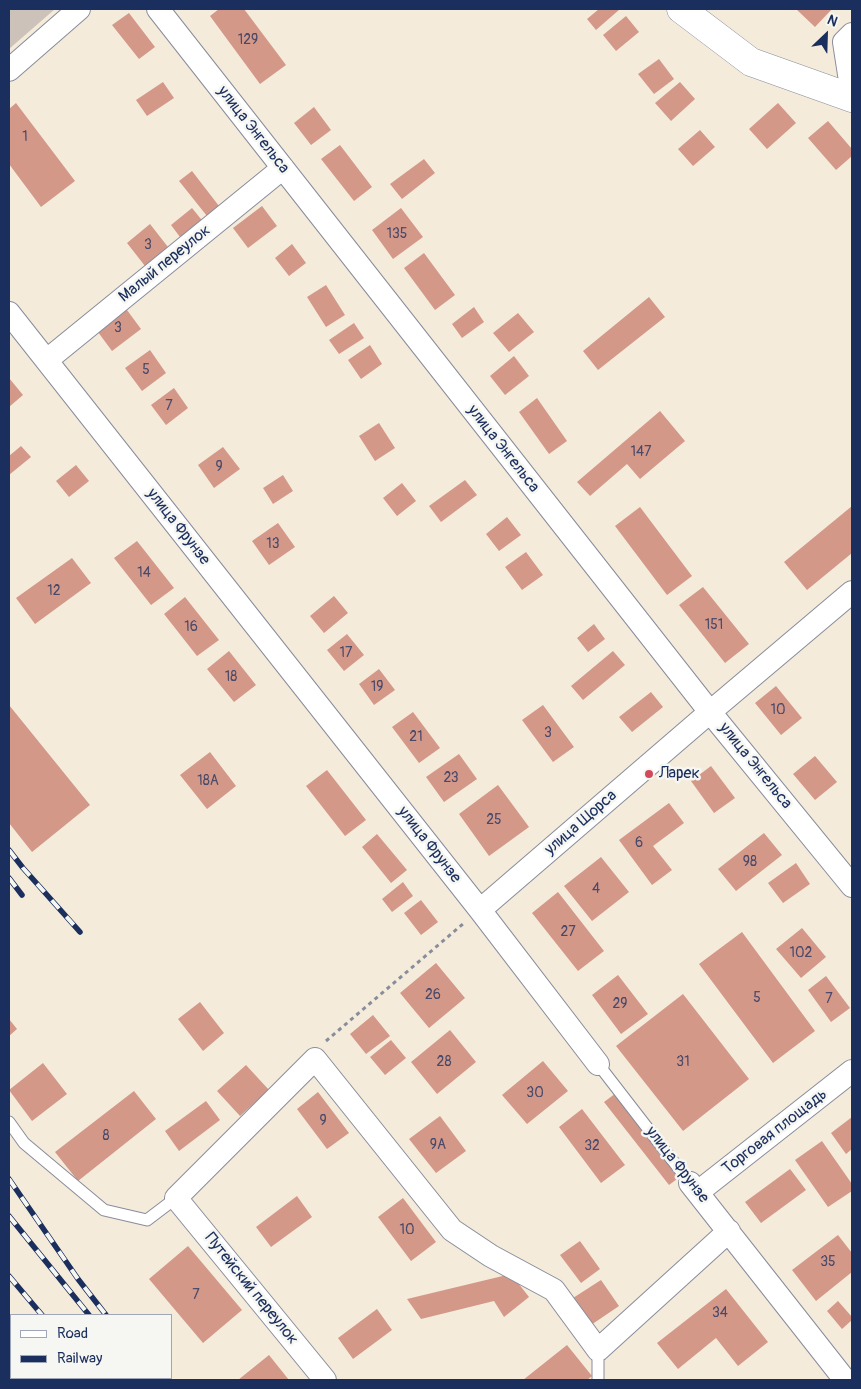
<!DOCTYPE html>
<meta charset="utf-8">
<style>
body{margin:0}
#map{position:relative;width:861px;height:1389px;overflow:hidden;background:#f4ebda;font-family:Pangolin,sans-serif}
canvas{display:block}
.frame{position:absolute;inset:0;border:10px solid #1b2f5e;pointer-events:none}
.legend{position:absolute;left:10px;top:1314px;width:162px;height:65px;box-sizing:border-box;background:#f6f6f2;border:1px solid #9ea6b7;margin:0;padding:6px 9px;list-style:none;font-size:15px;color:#1b2f5e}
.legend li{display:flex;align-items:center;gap:10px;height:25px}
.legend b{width:25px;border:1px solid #9ea6b7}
.north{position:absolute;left:801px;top:10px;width:50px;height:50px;-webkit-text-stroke:4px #f6f6f2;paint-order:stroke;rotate:24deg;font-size:14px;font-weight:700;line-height:20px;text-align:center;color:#1b2f5e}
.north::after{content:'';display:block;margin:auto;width:18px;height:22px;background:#1b2f5e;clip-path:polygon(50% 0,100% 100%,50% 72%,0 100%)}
</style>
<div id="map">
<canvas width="861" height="1389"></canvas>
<div class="frame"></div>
<ul class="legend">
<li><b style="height:6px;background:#fff"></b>Road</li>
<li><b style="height:6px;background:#1b2f5e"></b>Railway</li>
</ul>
<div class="north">N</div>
</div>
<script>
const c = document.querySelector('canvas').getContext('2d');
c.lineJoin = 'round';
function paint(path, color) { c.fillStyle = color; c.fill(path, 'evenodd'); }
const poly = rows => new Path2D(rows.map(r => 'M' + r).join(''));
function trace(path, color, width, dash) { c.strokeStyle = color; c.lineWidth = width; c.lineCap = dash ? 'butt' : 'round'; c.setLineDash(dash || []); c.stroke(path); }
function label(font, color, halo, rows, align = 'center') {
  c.font = font + ' Pangolin,sans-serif'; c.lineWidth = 5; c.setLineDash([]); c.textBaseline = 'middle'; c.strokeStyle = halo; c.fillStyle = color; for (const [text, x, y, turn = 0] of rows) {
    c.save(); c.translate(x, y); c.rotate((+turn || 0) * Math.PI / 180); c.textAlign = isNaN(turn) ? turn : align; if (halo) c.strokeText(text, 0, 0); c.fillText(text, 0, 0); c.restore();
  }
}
paint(poly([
 [9,9,55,9,9,49]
]), '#ccc2b9');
paint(poly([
 [219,9,244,9,286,65,260,84,210,16],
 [599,9,620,9,596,30,587,19],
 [796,9,832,9,815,27],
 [129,13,155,47,139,59,112,25],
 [626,16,639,32,616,51,603,35],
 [659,59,674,79,654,94,638,74],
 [163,82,174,98,147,116,136,100],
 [680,82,695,99,671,121,655,103],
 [16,103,75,181,41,207,9,164,9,109],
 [778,103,796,123,767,149,749,129],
 [314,107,331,130,311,145,294,123],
 [828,121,852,149,852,156,836,170,808,138],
 [700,130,715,147,693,166,678,149],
 [340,145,372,187,354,201,321,159],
 [424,159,435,173,402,199,390,184],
 [192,171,219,206,207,216,179,181],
 [262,206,277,226,248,248,233,228],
 [192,208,205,224,183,241,171,225],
 [401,208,423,237,393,259,372,230],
 [150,224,168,247,145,266,127,243],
 [292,244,306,263,289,276,275,258],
 [424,253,455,295,435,310,404,268],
 [326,285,345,315,326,327,307,297],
 [649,297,665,317,598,370,583,351],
 [124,306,141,329,112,351,95,328],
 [474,307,484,322,462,338,452,324],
 [518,313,534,332,509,352,493,333],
 [354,323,364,338,339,354,329,340],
 [370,345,382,364,361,379,348,360],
 [150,350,166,373,142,391,125,368],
 [514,356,529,376,505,395,490,376],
 [9,378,23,395,9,407],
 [174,388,188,408,166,425,151,405],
 [537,398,567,441,549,454,519,412],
 [660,411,685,441,640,479,627,464,590,496,577,482],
 [379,423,395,448,375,461,359,436],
 [21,446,31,457,9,475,9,456],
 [223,447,240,469,214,488,198,465],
 [76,465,89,481,69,497,56,481],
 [283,475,293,491,273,504,263,488],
 [465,480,477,495,441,522,429,506],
 [402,483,416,501,397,516,383,498],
 [852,506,852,553,807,590,784,562],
 [640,507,692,576,667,595,615,526],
 [507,517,521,535,499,551,486,534],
 [278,523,295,547,269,565,252,541],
 [137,541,174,588,151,605,114,558],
 [526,552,543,575,522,590,505,567],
 [72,558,91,583,35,624,16,598],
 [703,587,749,644,725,663,679,605],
 [334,596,348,613,324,633,310,616],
 [185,597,219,640,197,656,164,614],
 [594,624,605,639,588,652,577,638],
 [347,634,364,655,344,671,327,650],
 [229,651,256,685,234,702,207,669],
 [613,651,625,665,583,700,571,686],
 [379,669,395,690,374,705,359,684],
 [776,686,802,718,781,735,755,703],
 [651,692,663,707,632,732,619,717],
 [9,705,90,805,32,852,9,823],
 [543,705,574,747,553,762,522,720],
 [413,712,440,748,419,763,392,727],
 [210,752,236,786,207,809,180,775],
 [459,754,477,779,444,802,426,777],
 [815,756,837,782,815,800,793,774],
 [711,766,735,798,714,813,691,781],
 [327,770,366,820,345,836,306,786],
 [498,785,529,827,489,856,459,814],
 [669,803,684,823,653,846,672,870,652,885,619,840],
 [764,833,782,855,736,891,718,869],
 [377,834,407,870,391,883,362,847],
 [601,857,629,892,592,921,564,886],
 [796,863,810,884,783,903,768,883],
 [403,882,413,896,392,912,382,899],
 [558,892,604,951,578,971,532,913],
 [421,900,438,922,421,935,404,913],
 [802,928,826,957,801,978,776,949],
 [742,932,815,1031,773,1063,699,964],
 [436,963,465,998,429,1028,400,993],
 [618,975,648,1014,621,1034,592,995],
 [826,976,850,1008,831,1022,808,990],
 [683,994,749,1079,683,1131,616,1046],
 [200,1002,224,1033,203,1051,178,1019],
 [373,1015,390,1036,366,1054,350,1034],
 [9,1019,17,1029,9,1036],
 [450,1030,476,1062,437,1094,411,1062],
 [391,1040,406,1058,385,1075,370,1057],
 [543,1061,568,1091,527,1124,502,1095],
 [43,1063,67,1094,32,1121,9,1090],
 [246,1065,269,1090,240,1116,217,1091],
 [620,1090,685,1173,669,1185,604,1102],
 [134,1091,156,1119,78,1181,55,1152],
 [318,1092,349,1133,327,1149,297,1109],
 [206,1101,220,1120,179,1151,165,1131],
 [582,1109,625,1165,601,1183,559,1127],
 [440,1116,466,1151,436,1173,409,1139],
 [852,1117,852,1149,846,1154,831,1133],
 [822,1141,852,1184,852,1191,828,1207,795,1160],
 [790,1169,806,1190,761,1223,745,1202],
 [297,1196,312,1217,271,1247,256,1227],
 [403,1198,436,1242,411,1261,378,1217],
 [838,1235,852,1253,852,1272,816,1301,792,1270],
 [580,1241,600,1269,581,1283,560,1255],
 [188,1246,242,1310,203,1343,149,1279],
 [511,1274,529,1297,504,1317,494,1301,421,1319,407,1299],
 [601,1280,619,1306,591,1325,573,1298],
 [726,1289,768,1342,738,1366,716,1338,678,1369,657,1343],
 [838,1301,852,1317,852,1320,842,1329,827,1311],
 [377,1309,392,1330,353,1359,338,1338],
 [567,1345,592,1376,587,1380,523,1380],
 [269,1355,289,1380,238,1380]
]), '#d49889');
const lane = poly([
 [598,1064,690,1183],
 [9,1122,24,1143,104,1210,147,1220,176,1198],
 [598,1380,598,1350]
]);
const street = poly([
 [158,9,710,712,852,886],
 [852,34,844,42,852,94],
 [9,70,79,9],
 [9,313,480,910,598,1064],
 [47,360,283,168],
 [480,910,710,712,852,592],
 [690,1183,845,1380],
 [698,1192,852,1071],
 [325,1380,176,1198,315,1059,452,1230,491,1256,554,1290,598,1350,729,1231]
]);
const secondary = poly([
 [681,9,751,62,852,98]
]);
trace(lane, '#888d9c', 13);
trace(street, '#888d9c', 24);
trace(secondary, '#888d9c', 29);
trace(poly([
 [326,1041,464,923]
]), '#888d9c', 3, [4, 4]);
trace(lane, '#fff', 11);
trace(street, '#fff', 22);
trace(secondary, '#fff', 28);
const rail = poly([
 [9,850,23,868,80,932],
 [9,878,22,895],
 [9,1179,78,1279,106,1315],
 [9,1216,89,1315],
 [9,1276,42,1315],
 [9,1322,11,1325],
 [9,1369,11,1372],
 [53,1378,55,1380],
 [94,1378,96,1380],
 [154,1378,156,1380]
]);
trace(rail, '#1b2f5e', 5.5);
trace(rail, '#f6f6f2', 4, [11]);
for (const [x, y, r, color] of [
 [649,774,5,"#d1495b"]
]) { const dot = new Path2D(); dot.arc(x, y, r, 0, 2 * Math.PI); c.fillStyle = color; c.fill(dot); trace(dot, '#f6f6f2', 2); }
label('14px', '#494969', null, [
 ["129",248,40],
 ["1",25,137],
 ["135",397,234],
 ["3",148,245],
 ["3",118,328],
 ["5",146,370],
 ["7",169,406],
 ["147",641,452],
 ["9",219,467],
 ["13",273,544],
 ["14",144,573],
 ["12",54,591],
 ["151",714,625],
 ["16",191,627],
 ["17",346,653],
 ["18",231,677],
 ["19",377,687],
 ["10",778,710],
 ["3",548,733],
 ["21",416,737],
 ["23",451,778],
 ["18А",208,781],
 ["25",494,820],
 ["6",639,843],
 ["98",750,862],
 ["4",596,889],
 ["27",568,932],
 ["102",801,953],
 ["26",433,995],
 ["5",757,998],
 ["7",829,999],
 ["29",620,1004],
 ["28",444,1062],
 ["31",683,1062],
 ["30",535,1093],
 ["9",323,1121],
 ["8",106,1136],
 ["9А",438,1145],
 ["32",592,1146],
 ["10",407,1230],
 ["35",828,1262],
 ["7",196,1295],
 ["34",720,1313]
]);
label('16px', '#1b2f5e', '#f6f6f2', [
 ["улица Энгельса",253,130,52],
 ["Малый переулок",165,264,-39],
 ["улица Энгельса",503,449,52],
 ["улица Фрунзе",178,527,52],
 ["улица Энгельса",755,766,51],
 ["улица Щорса",581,823,-41],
 ["улица Фрунзе",429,845,52],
 ["Торговая площадь",775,1132,-38],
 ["улица Фрунзе",677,1165,52],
 ["Путейский переулок",251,1289,51]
]);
label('16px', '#1b2f5e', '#f6f6f2', [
 ["Ларек",659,774]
], 'left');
</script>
